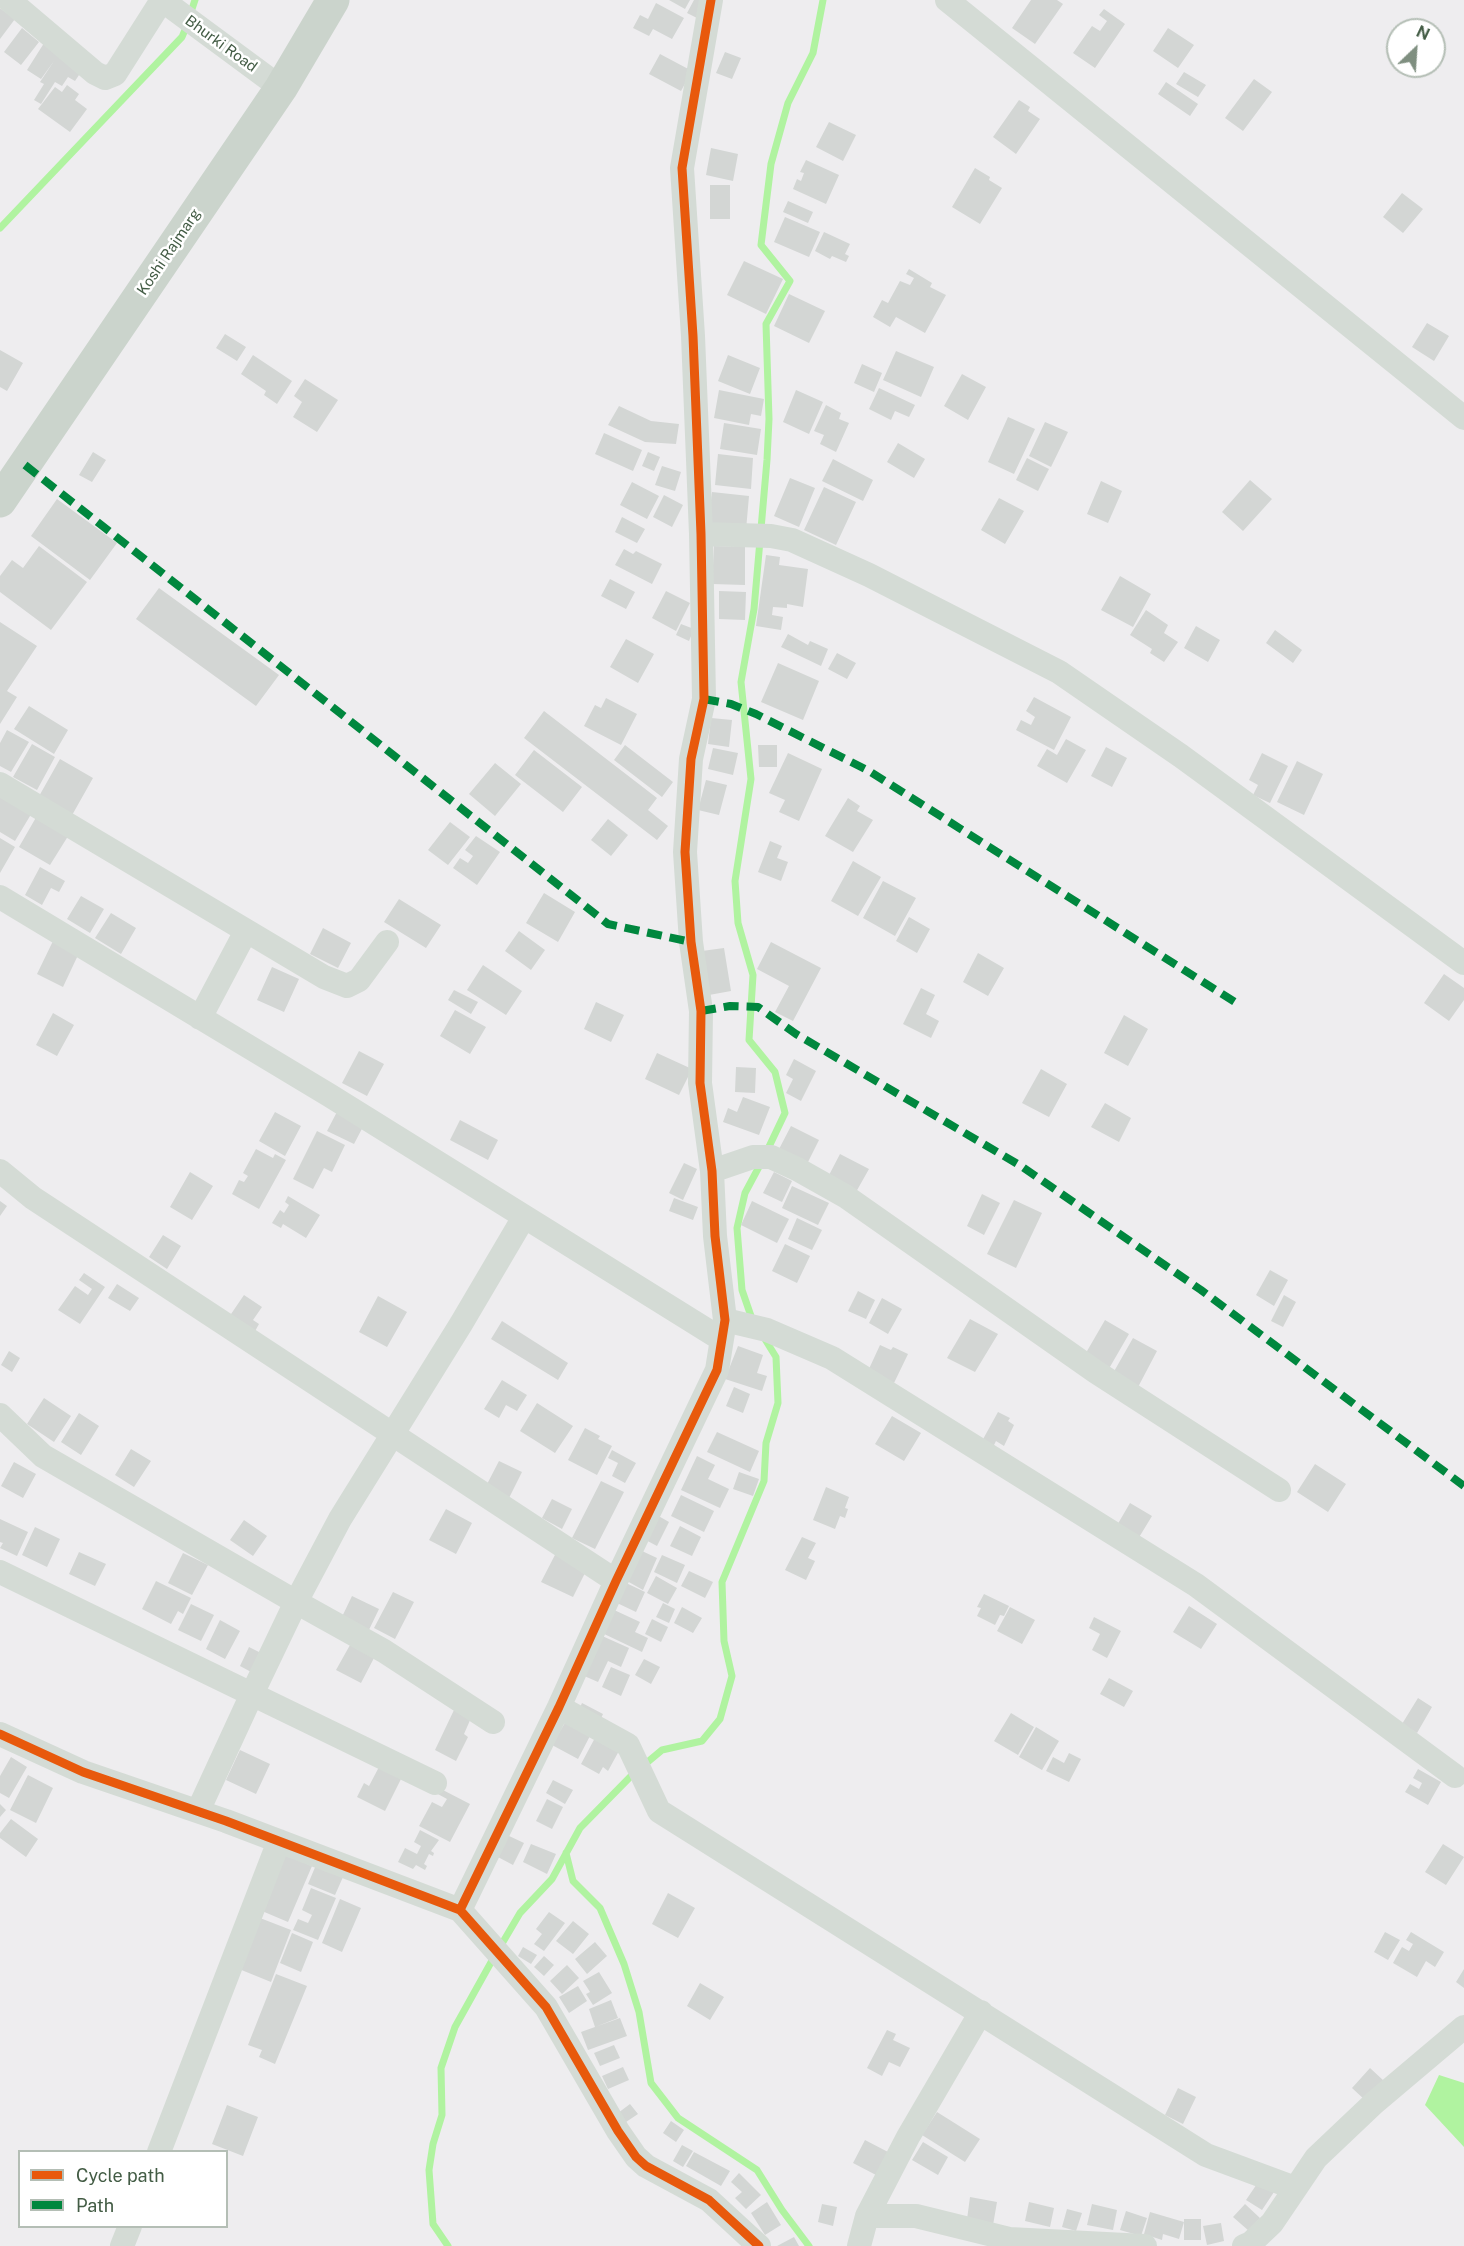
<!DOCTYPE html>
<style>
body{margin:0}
#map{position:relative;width:1464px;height:2246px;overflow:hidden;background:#eeedef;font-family:"Public Sans",sans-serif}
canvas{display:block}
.legend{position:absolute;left:18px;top:2150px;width:210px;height:78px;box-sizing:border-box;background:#fff;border:2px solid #b4beb5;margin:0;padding:8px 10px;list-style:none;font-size:18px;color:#435c45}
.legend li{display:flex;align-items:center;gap:12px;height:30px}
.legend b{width:30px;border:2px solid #b4beb5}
.north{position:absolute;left:1386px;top:18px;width:60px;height:60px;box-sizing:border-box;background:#fff;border:2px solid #b4beb5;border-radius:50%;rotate:25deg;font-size:16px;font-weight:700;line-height:24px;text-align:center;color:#435c45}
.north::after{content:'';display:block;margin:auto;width:21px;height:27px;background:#7f8f80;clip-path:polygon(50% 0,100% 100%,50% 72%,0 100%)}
</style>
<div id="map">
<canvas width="1464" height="2246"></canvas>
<ul class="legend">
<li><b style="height:8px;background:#e8590c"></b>Cycle path</li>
<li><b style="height:8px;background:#00873e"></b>Path</li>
</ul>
<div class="north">N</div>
</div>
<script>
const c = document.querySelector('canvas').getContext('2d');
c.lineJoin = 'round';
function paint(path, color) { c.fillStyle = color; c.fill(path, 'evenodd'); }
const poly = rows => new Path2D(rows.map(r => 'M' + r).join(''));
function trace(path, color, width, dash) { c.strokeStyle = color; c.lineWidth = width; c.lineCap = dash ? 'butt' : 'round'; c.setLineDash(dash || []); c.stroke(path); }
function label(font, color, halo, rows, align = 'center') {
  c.font = font + ' "Public Sans",sans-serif'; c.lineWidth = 5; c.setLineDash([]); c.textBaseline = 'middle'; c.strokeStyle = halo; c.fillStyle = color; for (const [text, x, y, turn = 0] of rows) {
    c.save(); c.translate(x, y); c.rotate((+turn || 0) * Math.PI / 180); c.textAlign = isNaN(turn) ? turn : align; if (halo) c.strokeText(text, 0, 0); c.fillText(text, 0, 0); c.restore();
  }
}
paint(poly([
 [1439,2075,1464,2083,1464,2147,1425,2105]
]), '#b0f3a0');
trace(poly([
 [190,15,195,0],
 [0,228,182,37,187,25],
 [766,1153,785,1113,775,1072,749,1040,753,975,738,923,735,881,751,779,741,682,754,609,767,460,769,419,766,324,790,281,761,245,771,164,788,103,813,53,823,0],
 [752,1319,742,1290,737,1228,745,1193,761,1163],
 [644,1765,662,1750,702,1741,720,1719,732,1676,724,1641,722,1582,764,1481,766,1443,778,1403,776,1357,763,1336],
 [566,1853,573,1881,600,1908,624,1964,639,2012,651,2083,678,2118,757,2170,782,2210,809,2246],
 [500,1947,520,1913,552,1879,580,1828,635,1772],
 [448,2246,433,2224,429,2170,433,2144,442,2115,441,2068,455,2027,494,1957]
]), '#b0f3a0', 7);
paint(poly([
 [669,0,690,0,685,9],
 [694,0,702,0,701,20,687,13],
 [1031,0,1057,0,1063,4,1035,44,1012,28],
 [656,3,684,18,672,39,653,29,649,36,633,28,640,15,648,19],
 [0,8,15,19,0,39],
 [1104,9,1125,24,1095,68,1073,53,1092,26,1100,31,1107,21,1099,15],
 [22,28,39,42,21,65,4,52],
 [1168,28,1194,45,1178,68,1153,51],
 [46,40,81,72,75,81,68,77,62,86,55,82,41,104,34,100,44,84,40,82,54,61,41,79,27,70],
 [725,52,741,58,732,79,716,73],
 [660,54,692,71,681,91,649,74],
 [1184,72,1206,85,1198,97,1176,84],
 [1254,79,1272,92,1243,131,1225,118],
 [1166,82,1198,104,1190,116,1158,94],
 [67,85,79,94,75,100,87,109,70,132,38,109,55,87,62,92],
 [1019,100,1030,107,1028,111,1040,119,1016,154,993,137],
 [829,122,856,135,843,161,816,147],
 [711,148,738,154,733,181,706,175],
 [806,160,839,175,826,204,793,189,797,179,801,181,804,173,800,172],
 [975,168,990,177,989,180,1002,188,980,224,952,207],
 [710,185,730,185,730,219,710,219],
 [1402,193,1423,209,1403,233,1383,217],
 [788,201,813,212,808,223,783,212],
 [785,217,820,232,809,257,774,242],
 [824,232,850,244,845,254,849,256,846,262,832,256,830,259,815,251],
 [744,261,783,279,766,314,727,295],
 [909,269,932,283,930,287,946,295,925,333,896,317,890,327,873,317,882,300,888,303,900,281,910,285,914,278,906,274],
 [789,294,825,311,809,343,774,326],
 [1427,323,1449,336,1434,361,1412,347],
 [225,334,246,347,237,361,216,348],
 [0,350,23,363,7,391,0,387],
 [896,351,934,367,921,397,883,380],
 [253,355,292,381,277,404,264,395,266,391,241,374],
 [728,355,760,368,750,394,718,381],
 [862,364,882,373,874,392,854,383],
 [962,374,986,387,968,420,944,406],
 [305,379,338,400,317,432,293,417,302,402,294,396],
 [879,388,915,405,909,417,895,411,891,420,869,409],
 [719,390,764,399,761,416,751,414,749,425,714,418],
 [796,390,823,402,809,434,783,422],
 [826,405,841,413,839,419,849,423,836,452,820,444,824,435,814,431],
 [619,406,651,421,679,424,676,444,645,442,608,425],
 [1008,417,1035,429,1014,474,988,462],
 [1045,422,1068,432,1051,467,1029,456],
 [724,423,761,429,757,455,720,449],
 [604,433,642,450,633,471,595,454],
 [898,443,925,459,914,478,887,462],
 [93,452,106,460,92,482,79,475],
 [648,452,660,457,654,471,642,466],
 [718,454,753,458,751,489,715,485],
 [1027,458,1049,469,1038,491,1016,480],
 [833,459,873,480,863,501,822,481],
 [662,466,681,472,675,491,655,485],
 [790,478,815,488,799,527,774,516],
 [1250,480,1272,499,1243,531,1222,512],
 [1101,481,1122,491,1108,523,1087,514],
 [632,482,659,496,647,519,620,505],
 [824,487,856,502,836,545,804,530],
 [712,492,749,496,746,530,708,527],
 [664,495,683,505,672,527,653,517],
 [999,498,1024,511,1005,544,981,530],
 [57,499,117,543,90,580,31,536],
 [622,517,645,529,637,543,615,532],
 [39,546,87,582,51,630,0,592,0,576,12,560,23,568],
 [714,546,745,547,745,585,712,584],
 [624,549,633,554,636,551,662,564,652,584,615,565],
 [766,555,780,557,779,565,808,569,803,607,787,604,787,608,773,607,772,615,783,617,781,630,756,626],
 [1120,576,1151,594,1133,627,1101,610],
 [610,579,635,592,626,609,601,596],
 [159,588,279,675,256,706,136,619],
 [666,591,690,603,676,631,652,618],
 [719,591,746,592,745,620,719,619],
 [1146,610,1168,625,1164,633,1178,642,1164,662,1150,653,1152,649,1130,635],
 [0,622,37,646,7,691,17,697,0,724],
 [681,624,694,629,689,641,676,635],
 [1196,626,1220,640,1208,662,1184,648],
 [1275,630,1302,650,1293,663,1266,643],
 [788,634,808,645,810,641,828,649,821,666,781,647],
 [626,639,654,654,638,683,610,667],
 [837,653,856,663,847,679,828,669],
 [778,663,819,681,803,720,761,702],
 [1034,697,1071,717,1054,750,1016,730,1021,720,1031,725,1035,717,1026,711],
 [606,698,637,714,621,745,584,726,595,705,601,708],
 [29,706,68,730,54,754,14,729],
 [544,711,657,798,648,810,668,826,657,840,524,738],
 [711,718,732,720,729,747,708,744],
 [7,730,29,742,11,772,0,766,0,743],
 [1066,739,1086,750,1067,783,1037,766,1047,749,1057,755],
 [32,744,55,757,37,790,13,777],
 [625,745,673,782,662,797,614,760],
 [758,745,777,745,777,767,759,767],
 [1106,747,1127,758,1112,787,1091,776],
 [713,748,738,753,733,775,708,769],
 [534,750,582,787,563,812,515,775],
 [788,753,822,769,799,821,779,812,785,800,769,793],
 [1262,753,1288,766,1270,803,1253,795,1258,785,1249,780],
 [60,759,93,778,71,817,38,798],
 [1297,761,1323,774,1304,815,1277,802],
 [495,763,521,784,495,816,469,794],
 [706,780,727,785,719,815,698,810],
 [0,797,33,811,15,841,0,832],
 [848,798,860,806,857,811,873,820,853,852,825,836],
 [38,814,70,833,50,865,19,847],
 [608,819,628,835,611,856,591,840],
 [450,822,470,837,448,865,428,850],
 [476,836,500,852,477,885,453,868,460,858,468,863,473,856,465,850],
 [0,838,15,847,0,873],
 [770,841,782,846,777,858,788,862,781,881,758,872],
 [853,861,881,877,858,916,831,901],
 [40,867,65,881,59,892,51,888,42,905,25,895],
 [883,881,916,898,895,936,863,918],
 [544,893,575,912,558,942,526,923],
 [81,896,104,909,90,933,67,919],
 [399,899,441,925,426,948,384,922],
 [111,913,136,928,121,954,95,938],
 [909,917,930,929,917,953,896,941],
 [323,928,351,943,338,968,310,954],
 [519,931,545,950,531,970,505,951],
 [53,941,79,953,63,987,37,974],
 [771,942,821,968,793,1021,775,1012,789,986,757,969],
 [724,948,731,991,709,995,702,951],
 [978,953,1004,968,988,996,963,982],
 [483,965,522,991,506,1015,467,990],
 [272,967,299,979,284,1012,257,1000],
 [1444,974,1464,988,1464,1000,1449,1021,1424,1003],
 [921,988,935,995,926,1014,939,1021,931,1038,903,1024],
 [454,990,478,1002,471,1014,448,1000],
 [596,1002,624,1015,611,1042,584,1029],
 [455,1010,486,1027,470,1054,440,1036],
 [53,1013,74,1025,57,1056,36,1045],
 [1124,1015,1148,1029,1128,1066,1104,1053],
 [359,1051,384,1064,367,1096,342,1083],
 [657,1053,692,1069,679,1095,645,1079],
 [794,1059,816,1071,801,1101,786,1093,793,1079,786,1075],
 [736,1067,756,1068,755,1093,735,1092],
 [1041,1069,1067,1084,1049,1117,1022,1103],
 [743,1097,770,1107,759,1135,723,1122,728,1108,737,1112],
 [1105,1103,1131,1118,1119,1142,1091,1127],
 [339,1108,366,1121,354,1144,327,1131],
 [275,1112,301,1126,285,1156,259,1141],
 [460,1120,498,1140,488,1160,450,1140],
 [791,1126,819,1140,806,1166,778,1151],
 [317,1131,345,1145,332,1172,324,1168,313,1189,293,1179],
 [256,1149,273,1158,275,1154,286,1160,259,1209,232,1194,239,1180,244,1182,248,1176,243,1173],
 [840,1154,869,1169,856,1192,828,1177],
 [684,1163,697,1169,683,1200,669,1193],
 [190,1172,213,1186,192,1220,170,1207],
 [774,1172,792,1181,782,1202,763,1193],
 [792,1186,829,1203,818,1225,782,1208],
 [982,1194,1000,1203,984,1235,967,1226],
 [288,1196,320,1215,306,1238,283,1224,281,1228,272,1223,280,1210,284,1213,289,1205,285,1202],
 [674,1198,698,1207,693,1220,669,1211],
 [1014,1200,1042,1213,1016,1268,987,1254],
 [0,1201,7,1206,0,1216],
 [752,1201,789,1219,777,1243,741,1225],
 [797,1218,822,1230,812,1250,788,1239],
 [163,1235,181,1246,167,1269,149,1257],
 [785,1244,810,1256,797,1283,772,1271],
 [1270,1270,1288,1280,1274,1306,1256,1295],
 [84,1273,105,1287,80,1324,58,1310,75,1286,88,1295,92,1289,79,1280],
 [117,1284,139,1298,130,1311,108,1298],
 [858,1291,875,1300,866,1319,848,1311],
 [244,1295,262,1307,253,1320,259,1324,254,1333,229,1317],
 [1284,1295,1296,1302,1283,1327,1271,1321],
 [378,1296,407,1312,387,1347,359,1332],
 [882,1298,902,1309,888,1334,869,1323],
 [970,1319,998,1334,975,1372,947,1358],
 [1105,1320,1129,1334,1107,1372,1083,1358],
 [502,1321,568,1363,558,1380,491,1339],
 [1133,1338,1157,1351,1137,1389,1112,1375],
 [880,1345,891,1350,893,1347,908,1354,894,1383,868,1371],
 [738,1346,763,1355,757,1373,767,1376,762,1391,725,1379],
 [9,1351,20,1358,12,1372,1,1365],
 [502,1380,527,1395,517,1411,506,1405,499,1418,484,1409],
 [734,1387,750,1394,743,1413,726,1406],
 [44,1398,71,1416,54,1442,27,1424],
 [537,1403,573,1426,555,1453,520,1431],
 [998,1412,1010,1418,1008,1421,1014,1425,1004,1446,996,1441,993,1447,982,1441],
 [79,1413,99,1426,81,1455,61,1442],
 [892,1416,921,1433,904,1461,875,1444],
 [585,1428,600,1436,598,1439,612,1446,597,1475,568,1460],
 [717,1432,759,1451,750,1472,707,1452],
 [131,1449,151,1461,134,1487,115,1475],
 [612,1450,636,1463,625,1483,612,1476,618,1463,608,1458],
 [697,1456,715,1465,708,1479,729,1489,720,1508,681,1490],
 [499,1461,522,1472,508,1500,485,1488],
 [14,1462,36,1474,23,1498,1,1486],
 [1315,1464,1346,1484,1328,1512,1297,1492],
 [739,1472,759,1479,753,1496,733,1489],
 [601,1481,624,1492,595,1549,572,1538],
 [826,1487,849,1497,845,1508,848,1509,845,1518,840,1516,835,1529,813,1520],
 [681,1495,714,1511,704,1532,671,1516],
 [552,1499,572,1509,562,1529,542,1518],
 [1130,1503,1152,1516,1138,1539,1116,1527],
 [446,1509,472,1523,456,1554,429,1540],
 [655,1514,669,1522,657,1546,642,1538],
 [0,1519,28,1532,17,1556,0,1548,3,1543,0,1542],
 [244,1520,267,1536,253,1556,230,1540],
 [680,1526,701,1537,692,1556,670,1546],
 [35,1527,60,1539,47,1567,22,1555],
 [802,1537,816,1543,808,1558,815,1561,806,1580,785,1570],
 [557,1551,588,1567,573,1597,541,1582],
 [642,1551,657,1558,643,1590,627,1581],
 [79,1552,106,1564,95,1586,69,1574],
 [183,1553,208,1565,192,1595,168,1583],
 [662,1555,685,1565,677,1583,654,1572],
 [689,1571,713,1582,705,1598,681,1586],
 [656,1576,677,1588,668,1604,647,1593],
 [156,1581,191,1598,183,1614,178,1611,171,1624,142,1609],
 [624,1582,645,1592,636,1612,615,1602],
 [393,1592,414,1602,395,1639,374,1628],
 [984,1594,1009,1606,1004,1616,1000,1615,995,1625,977,1616,981,1608,977,1607],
 [352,1596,379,1609,366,1636,339,1623],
 [663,1603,675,1609,669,1623,656,1617],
 [191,1604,214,1615,201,1641,178,1630],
 [1189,1606,1217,1624,1201,1649,1173,1632],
 [682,1607,702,1618,693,1633,674,1623],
 [1010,1607,1035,1620,1022,1644,997,1631],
 [612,1609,640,1622,635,1632,648,1638,642,1652,600,1632],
 [1094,1617,1121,1631,1107,1658,1092,1650,1100,1634,1089,1628],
 [652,1619,668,1627,661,1642,645,1634],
 [220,1620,240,1631,225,1659,206,1649],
 [600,1635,629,1648,621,1667,608,1661,598,1682,582,1675],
 [350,1645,374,1658,361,1683,336,1670],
 [249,1647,263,1654,253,1673,240,1666],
 [644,1659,660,1667,651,1684,635,1675],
 [611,1667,630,1675,621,1696,602,1687],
 [1109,1678,1133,1691,1124,1707,1100,1694],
 [1418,1698,1432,1707,1417,1733,1402,1724],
 [582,1703,603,1714,598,1725,577,1714],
 [454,1710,471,1718,464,1734,468,1737,456,1761,435,1750],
 [1011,1713,1034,1727,1018,1755,994,1741],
 [566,1721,591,1734,578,1759,552,1745],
 [1036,1727,1059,1741,1042,1770,1019,1757],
 [596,1736,620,1749,608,1771,603,1767,599,1774,581,1764],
 [240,1750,270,1764,256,1794,226,1780],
 [1069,1753,1081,1759,1069,1782,1046,1771,1053,1757,1064,1763],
 [11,1757,27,1767,9,1798,0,1793,0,1776],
 [379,1767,401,1779,385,1811,357,1797,364,1783,369,1786],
 [1418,1769,1441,1782,1428,1805,1405,1792,1410,1784,1419,1789,1422,1783,1413,1778],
 [28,1775,53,1788,36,1823,10,1810],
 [553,1780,573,1790,565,1804,546,1793],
 [439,1788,470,1804,450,1842,419,1826,432,1802,442,1807,447,1799,436,1793],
 [547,1799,563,1807,552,1829,536,1821],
 [0,1804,6,1810,0,1817],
 [11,1819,38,1839,26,1857,0,1838,0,1833],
 [420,1830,439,1840,431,1851,434,1853,433,1856,429,1854,424,1864,427,1866,425,1870,416,1865,413,1869,398,1862,405,1848,417,1854,421,1846,414,1842],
 [507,1835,524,1843,513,1865,496,1856],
 [531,1844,556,1854,547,1874,523,1862],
 [1443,1844,1464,1857,1446,1885,1425,1872],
 [285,1855,312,1866,288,1922,262,1911],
 [316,1865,343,1877,335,1895,308,1884],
 [311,1888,336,1898,318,1940,293,1930,298,1919,308,1923,312,1915,302,1910],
 [668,1893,695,1908,678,1938,652,1924],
 [340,1899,361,1908,342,1952,322,1943],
 [549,1912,565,1923,544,1951,534,1944,542,1934,536,1929],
 [260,1918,291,1930,271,1982,239,1969],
 [573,1921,589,1934,573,1954,556,1941],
 [1385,1932,1400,1940,1388,1960,1374,1952],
 [1411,1932,1444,1952,1435,1967,1426,1961,1417,1977,1393,1963,1402,1947,1409,1951,1413,1944,1406,1940],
 [292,1933,313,1942,301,1972,280,1963],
 [595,1942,607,1956,587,1974,575,1959],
 [523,1947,537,1955,531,1964,518,1956],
 [544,1956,554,1965,544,1976,534,1967],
 [567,1965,579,1978,562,1994,550,1981],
 [1464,1969,1464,1988,1456,1982],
 [599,1972,612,1993,593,2005,586,1994,590,1992,583,1981],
 [276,1974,307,1986,275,2064,259,2057,262,2050,248,2045],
 [700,1983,724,1997,710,2020,687,2006],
 [578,1986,587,2001,569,2013,559,1997],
 [611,2000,618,2018,595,2027,589,2009],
 [620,2018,627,2036,588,2050,581,2032],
 [887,2030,896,2034,893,2040,910,2048,900,2067,889,2062,882,2076,867,2068],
 [614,2045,620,2058,600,2066,594,2053],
 [623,2067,629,2080,608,2089,602,2076],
 [1370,2068,1384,2081,1366,2101,1352,2088],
 [1178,2088,1196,2097,1183,2124,1165,2115],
 [630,2104,638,2114,626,2122,618,2113],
 [227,2105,258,2117,243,2156,212,2144],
 [937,2112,980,2139,965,2162,922,2135],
 [671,2121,684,2130,676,2142,663,2133],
 [865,2140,888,2152,876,2175,853,2163],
 [923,2142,948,2157,938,2175,912,2160],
 [682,2145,693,2151,683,2167,673,2161],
 [694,2152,730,2171,721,2186,686,2166],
 [739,2173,761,2195,746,2209,735,2198,742,2192,731,2182],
 [1261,2178,1276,2189,1262,2210,1246,2200],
 [970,2197,997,2202,992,2231,966,2227],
 [767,2202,781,2225,765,2235,751,2213],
 [1029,2202,1054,2208,1050,2227,1025,2221],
 [822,2204,837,2207,833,2226,818,2222],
 [1092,2204,1117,2210,1113,2230,1087,2225],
 [1245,2204,1260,2218,1249,2231,1233,2217],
 [1067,2209,1082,2213,1076,2231,1062,2227],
 [1126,2211,1147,2218,1141,2236,1120,2230],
 [1150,2212,1184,2222,1179,2239,1163,2234,1162,2240,1144,2234],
 [1184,2219,1201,2219,1201,2240,1184,2240],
 [1221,2223,1224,2241,1207,2245,1203,2226],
 [794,2237,799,2246,777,2246]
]), '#d3d6d4');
trace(poly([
 [9,0,95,73,105,78,115,74,162,0],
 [162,0,281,88],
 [947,0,1464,418],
 [701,534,771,536,792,540,869,575,1059,672,1181,756,1464,963],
 [0,784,324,977,347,986,359,980,387,942],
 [0,897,329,1095,721,1339],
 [200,1018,246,931],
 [0,1171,33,1198,616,1581],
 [712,1171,753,1157,771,1157,797,1169,845,1196,1096,1372,1279,1490],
 [725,1320,767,1330,832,1358,1196,1585,1455,1776],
 [0,1415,43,1456,296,1602,340,1519,461,1324,524,1217],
 [0,1572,435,1783],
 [559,1707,628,1745,659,1811,1206,2155,1295,2188],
 [0,1734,83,1772,226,1821,460,1910,546,2007,618,2131,636,2157,646,2166,709,2200,759,2246],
 [198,1811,252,1694,296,1602,384,1651,493,1722],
 [460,1910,559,1707,616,1581,717,1370,725,1320,715,1236,712,1171,700,1083,701,1011,691,942,685,852,691,759,704,699,701,534,693,336,682,168,711,0],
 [159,2152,279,1841],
 [867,2216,908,2137,981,2012],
 [122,2246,130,2226],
 [859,2246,867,2216,916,2216,1009,2239,1145,2246],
 [1244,2246,1251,2243,1272,2223,1316,2158,1374,2103,1464,2027]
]), '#d4dbd5', 24);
trace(poly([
 [0,501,281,88,333,0]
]), '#cbd4cc', 33);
trace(poly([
 [25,465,608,924,691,942],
 [704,699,731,704,756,714,869,771,1238,1004],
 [701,1011,730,1006,758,1007,796,1034,1021,1166,1201,1290,1464,1486]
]), '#00873e', 8, [15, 8]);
trace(poly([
 [0,1734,83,1772,226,1821,460,1910,546,2007,618,2131,636,2157,646,2166,709,2200,759,2246],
 [460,1910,559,1707,616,1581,717,1370,725,1320,715,1236,712,1171,700,1083,701,1011,691,942,685,852,691,759,704,699,701,534,693,336,682,168,711,0]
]), '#e8590c', 9);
label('15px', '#435c45', '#fff', [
 ["Bhurki Road",221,44,36],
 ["Koshi Rajmarg",169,252,-56]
]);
</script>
